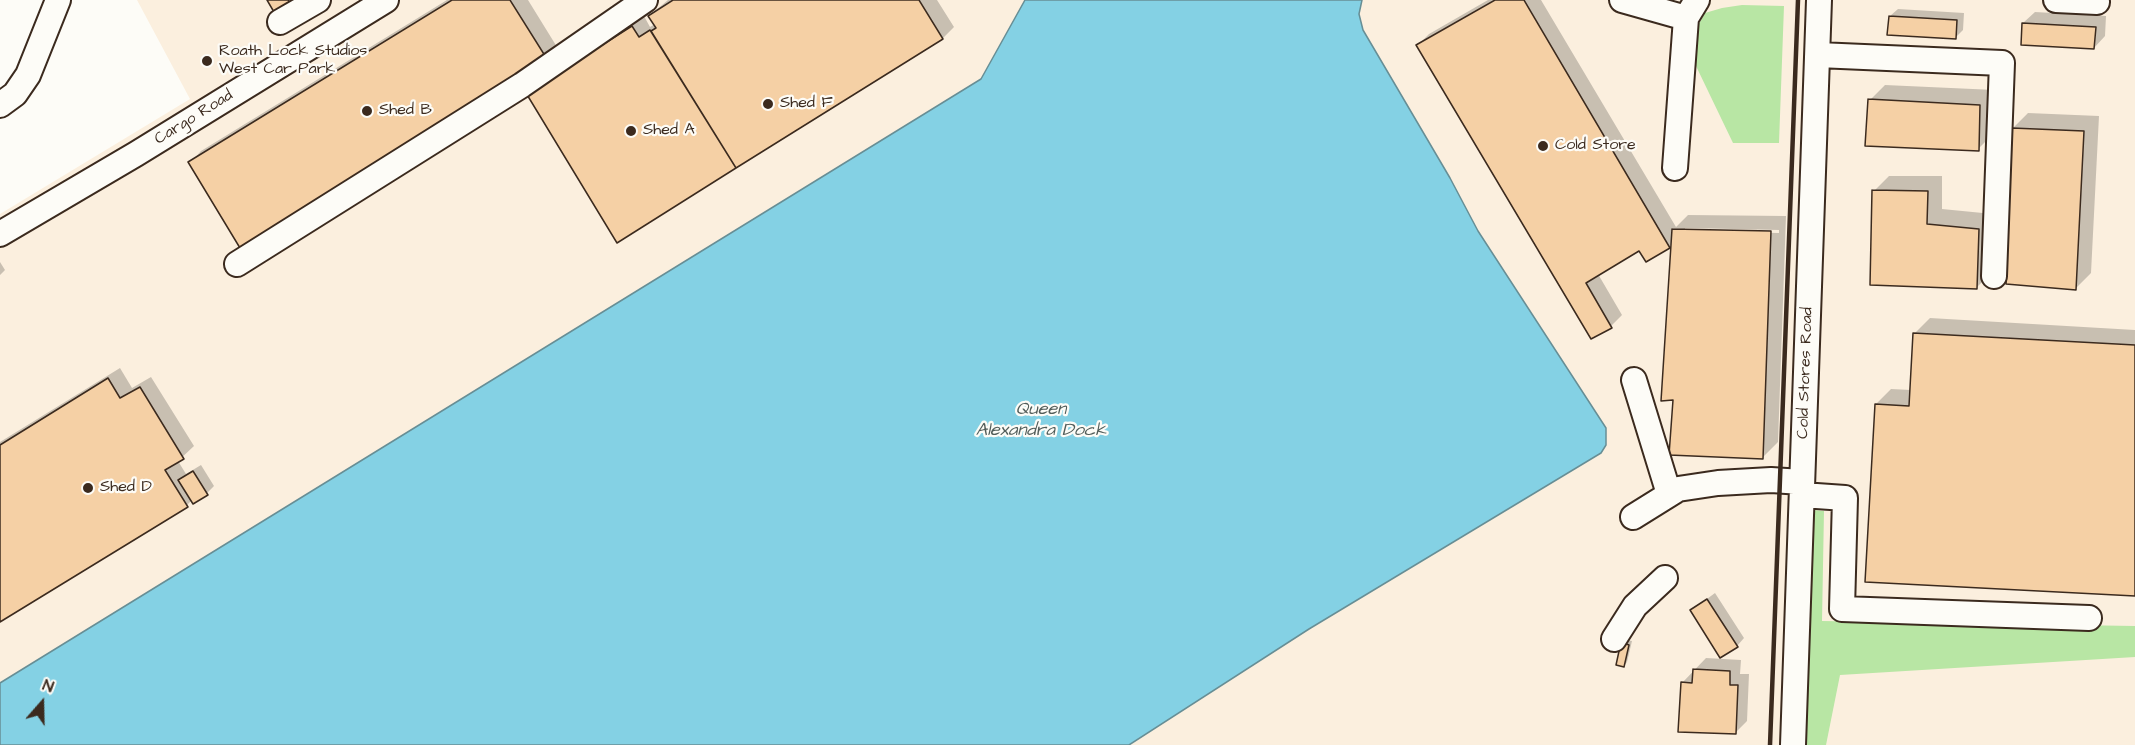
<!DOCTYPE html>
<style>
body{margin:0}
#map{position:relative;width:2135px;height:745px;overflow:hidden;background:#fdfcf7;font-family:"Architects Daughter",sans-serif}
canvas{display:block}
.north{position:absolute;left:12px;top:673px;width:60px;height:60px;-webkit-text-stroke:4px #fdfcf7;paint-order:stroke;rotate:20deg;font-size:16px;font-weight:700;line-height:24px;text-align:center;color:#3b2a1e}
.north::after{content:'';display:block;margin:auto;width:21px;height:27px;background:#3b2a1e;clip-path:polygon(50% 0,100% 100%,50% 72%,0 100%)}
</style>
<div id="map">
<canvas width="2135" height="745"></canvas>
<div class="north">N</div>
</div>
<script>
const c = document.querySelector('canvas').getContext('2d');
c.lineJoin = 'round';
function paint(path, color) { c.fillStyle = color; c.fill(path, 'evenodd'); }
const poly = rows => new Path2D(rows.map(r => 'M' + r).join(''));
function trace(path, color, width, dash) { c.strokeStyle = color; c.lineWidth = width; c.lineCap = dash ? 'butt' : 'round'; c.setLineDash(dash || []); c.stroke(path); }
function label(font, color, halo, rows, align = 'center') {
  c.font = font + ' "Architects Daughter",sans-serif'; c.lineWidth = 4.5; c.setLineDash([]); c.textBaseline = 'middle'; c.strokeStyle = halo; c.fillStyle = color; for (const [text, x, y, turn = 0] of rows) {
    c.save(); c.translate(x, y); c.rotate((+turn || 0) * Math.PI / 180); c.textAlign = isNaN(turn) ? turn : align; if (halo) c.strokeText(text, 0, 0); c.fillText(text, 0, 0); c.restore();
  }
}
paint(poly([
 [137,0,2135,0,2135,745,0,745,0,214,190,99]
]), '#fbefde');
paint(poly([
 [1742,5,1784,6,1779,143,1733,143,1696,66,1694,44,1697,27,1705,13,1722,8],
 [1790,508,1824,511,1822,621,2135,626,2135,657,1840,675,1826,745,1781,745]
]), '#b8e6a4');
const water = poly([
 [1025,0,1362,0,1359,14,1363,30,1450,178,1478,231,1606,428,1606,445,1601,453,1309,629,1129,745,0,745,0,683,981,79,1025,0]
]);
paint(water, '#84d1e4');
trace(water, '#678e95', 1.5);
paint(poly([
 [447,0,528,0,557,47,546,58,190,163,201,151],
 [668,0,937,0,954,27,943,38,617,241,540,82,644,16,650,27,655,24,649,16],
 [1488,0,1541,0,1676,227,1688,215,1786,216,1778,442,1763,457,1675,399,1672,243,1669,247,1640,249,1598,274,1622,315,1611,326,1418,45,1429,34],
 [1685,228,1779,230,1779,233,1685,231],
 [1898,9,1964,13,1963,30,1955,38,1890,16],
 [2035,12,2106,16,2105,36,2094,48,2023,23],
 [1885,85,1995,90,1993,134,1978,149,1870,100],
 [2028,113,2099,116,2091,273,2076,288,2013,128],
 [1889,176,1942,176,1942,209,1993,214,1992,272,1977,287,1874,191],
 [0,262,5,270,0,275],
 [1930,318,2135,330,2135,595,1876,404,1891,389,1911,390,1914,334],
 [120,368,132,388,151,377,194,446,178,461,186,474,201,465,214,486,207,493,192,500,187,505,0,620,0,442],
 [1715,593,1744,638,1737,646,1692,610],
 [1626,640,1632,641,1627,662,1624,666,1618,664],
 [1706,658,1741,660,1740,674,1749,674,1747,721,1735,733,1682,683]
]), '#0003');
const building = poly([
 [267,0,288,0,290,2,274,12,267,0],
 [452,0,510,0,547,59,240,248,188,162,452,0],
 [673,0,919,0,943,39,736,168,651,31,656,28,648,16,673,0],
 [1495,0,1524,0,1670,248,1646,262,1639,251,1586,283,1612,328,1591,339,1416,45,1495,0],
 [1889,16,1957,20,1956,39,1887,35,1889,16],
 [2022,23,2096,27,2094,49,2021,45,2022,23],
 [632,26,639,37,650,30,736,168,617,243,526,93,632,26],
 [1868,99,1980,105,1979,151,1865,146,1868,99],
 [2012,128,2084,131,2076,290,2006,284,2012,128],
 [1872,190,1928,191,1927,224,1979,229,1977,289,1870,285,1872,190],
 [1672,229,1771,231,1763,459,1669,455,1673,400,1661,401,1672,229],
 [1913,333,2135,345,2135,596,1865,582,1875,404,1909,406,1913,333],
 [108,378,120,398,140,387,184,459,165,470,188,507,0,622,0,445,108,378],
 [193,471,208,495,193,504,178,480,193,471],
 [1707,599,1738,647,1720,658,1690,610,1707,599],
 [1621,642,1629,645,1624,667,1616,665,1621,642],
 [1693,669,1730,671,1730,685,1738,685,1736,734,1678,732,1681,682,1692,683,1693,669]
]);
paint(building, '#f5d0a5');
trace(building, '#3b2a1e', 1.5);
const minor = poly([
 [1622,0,1686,18],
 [2056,0,2097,2],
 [280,22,318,0],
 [1818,55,2002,63,1994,276],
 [0,105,15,94,28,75,58,0],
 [1675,168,1686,18,1697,0],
 [0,234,136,154,386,0],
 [237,264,522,85,645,0],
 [1634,380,1669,494],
 [1802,495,1845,498,1842,609,2089,618],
 [1633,517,1678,489,1718,483,1771,480,1802,482],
 [1614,639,1635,606,1665,578],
 [1793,745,1819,0]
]);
trace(minor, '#3b2a1e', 28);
trace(minor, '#fdfcf7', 24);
trace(poly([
 [1770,745,1798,0]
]), '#3b2a1e', 4.5);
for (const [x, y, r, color] of [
 [207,61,6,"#3b2a1e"],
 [768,104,6,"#3b2a1e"],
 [367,111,6,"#3b2a1e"],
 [631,131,6,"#3b2a1e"],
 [1543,146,6,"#3b2a1e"],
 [88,488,6,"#3b2a1e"]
]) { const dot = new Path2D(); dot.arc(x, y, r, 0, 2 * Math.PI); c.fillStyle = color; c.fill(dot); trace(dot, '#fdfcf7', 2); }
label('16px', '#3b2a1e', '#fdfcf7', [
 ["Roath Lock Studios",219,52],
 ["West Car Park",219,70],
 ["Shed F",780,104],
 ["Shed B",379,111],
 ["Shed A",643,131],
 ["Cold Store",1555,146],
 ["Shed D",100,488]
], 'left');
label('16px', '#3b2a1e', '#fdfcf7', [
 ["Cargo Road",194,118,-32],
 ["Cold Stores Road",1806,373,-88]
]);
label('italic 18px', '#515c59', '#fdfcf7', [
 ["Queen",1041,410],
 ["Alexandra Dock",1041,431]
]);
</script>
